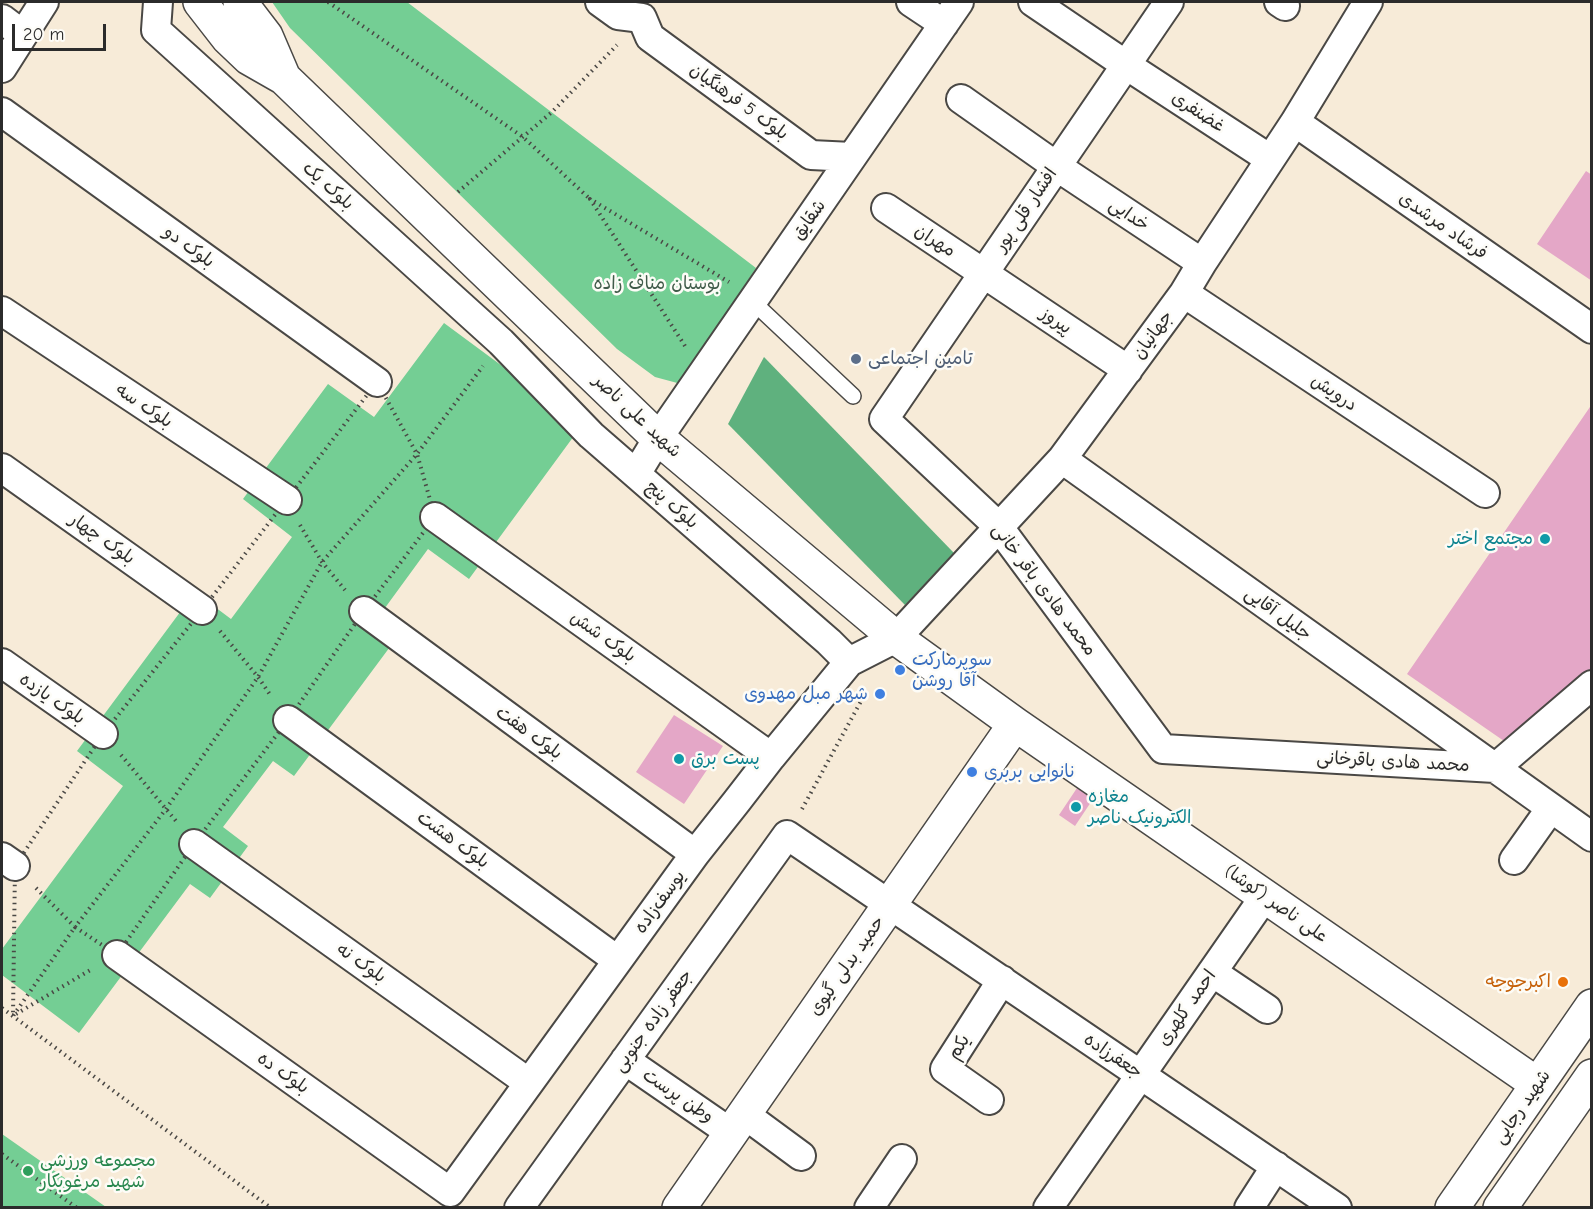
<!DOCTYPE html>
<meta charset="utf-8">
<style>
body{margin:0}
#map{position:relative;width:1593px;height:1209px;overflow:hidden;background:#f7ebd8;font-family:"Comic Neue",sans-serif}
canvas{display:block}
.frame{position:absolute;inset:0;border:3px solid #2b2b2b;pointer-events:none}
.scale{position:absolute;left:12px;top:24px;width:94px;height:27px;box-sizing:border-box;border:3px solid #2b2b2b;border-top:0;padding-left:8px;font-size:18px;line-height:21px;white-space:nowrap;color:#2b2b2b;-webkit-text-stroke:4px #fdfcf7;paint-order:stroke}
</style>
<div id="map">
<canvas width="1593" height="1209"></canvas>
<div class="frame"></div>
<div class="scale">20 m</div>
</div>
<script>
const c = document.querySelector('canvas').getContext('2d');
c.lineJoin = 'round';
function paint(path, color) { c.fillStyle = color; c.fill(path, 'evenodd'); }
const poly = rows => new Path2D(rows.map(r => 'M' + r).join(''));
function trace(path, color, width, dash) { c.strokeStyle = color; c.lineWidth = width; c.lineCap = dash ? 'butt' : 'round'; c.setLineDash(dash || []); c.stroke(path); }
function label(font, color, halo, rows, align = 'center') {
  c.font = font + ' "Comic Neue","Playpen Sans Arabic",sans-serif'; c.lineWidth = 5; c.setLineDash([]); c.textBaseline = 'middle'; c.strokeStyle = halo; c.fillStyle = color; for (const [text, x, y, turn = 0] of rows) {
    c.save(); c.translate(x, y); c.rotate((+turn || 0) * Math.PI / 180); c.textAlign = isNaN(turn) ? turn : align; if (halo) c.strokeText(text, 0, 0); c.fillText(text, 0, 0); c.restore();
  }
}
paint(poly([
 [272,2,407,2,756,268,681,384,655,377,617,349,290,28],
 [444,323,582,425,469,579,428,549,382,612,404,628,294,776,273,761,223,827,248,846,210,898,190,884,79,1033,2,975,2,949,123,786,77,751,195,592,231,619,292,537,243,499,328,384,374,417],
 [2,1134,106,1207,2,1207]
]), '#74ce94');
paint(poly([
 [764,357,954,553,905,605,728,424]
]), '#5fb17e');
paint(poly([
 [1586,171,1592,175,1592,281,1537,244],
 [1592,404,1592,673,1504,741,1407,674],
 [674,715,723,746,684,804,636,772],
 [1077,788,1093,799,1075,826,1059,815]
]), '#e4a7c7');
const lane = poly([
 [752,301,853,396]
]);
const street = poly([
 [158,2,156,30,501,342,591,435,829,642,849,662],
 [600,2,618,15,642,18,650,37,811,155,852,157],
 [911,2,944,24],
 [1033,2,1126,65,1270,159],
 [1169,2,884,419,998,526,1163,749,1495,768,1592,685],
 [1279,2,1285,6],
 [2,19,23,35],
 [2,68,44,2],
 [961,99,1056,166,1202,263],
 [2,112,377,382],
 [1295,122,1592,329],
 [886,208,1128,370],
 [1184,293,1485,493],
 [2,311,287,500],
 [1062,459,1592,837],
 [2,468,202,610],
 [636,474,658,438,959,2],
 [435,517,771,757],
 [364,611,695,854],
 [2,663,103,734],
 [288,720,617,960],
 [194,844,529,1083],
 [2,857,15,866],
 [1514,860,1551,808],
 [117,955,450,1192,695,854,737,801,771,757,849,662,896,638,1062,459,1184,293,1202,263,1295,122,1368,2],
 [1212,972,1267,1009],
 [625,1060,731,1133],
 [989,1100,945,1069,1002,980],
 [744,1114,801,1156],
 [519,1208,787,835,1337,1208],
 [869,1208,902,1159],
 [1048,1208,1265,896],
 [1249,1208,1276,1166]
]);
const secondary = poly([
 [200,2,228,38,249,58,284,78,658,438,896,638,1015,724,1537,1084],
 [240,2,266,36,284,78],
 [679,1208,1015,724]
]);
const primary = poly([
 [1452,1208,1592,1006],
 [1500,1208,1592,1076]
]);
trace(lane, '#4a4845', 18);
trace(street, '#4a4845', 32);
trace(secondary, '#4a4845', 36);
trace(primary, '#4a4845', 36);
trace(poly([
 [328,2,523,137,590,199],
 [458,192,552,112,617,45],
 [685,346,590,199,729,282],
 [377,382,417,454,435,517,364,611,288,720,194,844,117,955,75,927,13,1016,15,866,103,734,202,610,377,382],
 [300,525,322,562,345,590],
 [220,631,258,677,271,696],
 [121,755,176,821],
 [802,809,866,692],
 [36,888,75,927,166,809,258,677,322,562,417,454,483,366],
 [2,1008,271,1208],
 [16,1014,92,969],
 [2,1154,77,1208]
]), '#4a4845', 4, [1.5, 4.5]);
trace(lane, '#fff', 15);
trace(street, '#fff', 28);
trace(secondary, '#fff', 33);
trace(primary, '#fff', 33);
for (const [x, y, r, color] of [
 [856,359,6,"#5c6f8a"],
 [1545,539,6,"#0f9aa8"],
 [900,670,6,"#3f7fe0"],
 [880,694,6,"#3f7fe0"],
 [679,759,6,"#0f9aa8"],
 [972,772,6,"#3f7fe0"],
 [1076,807,6,"#0f9aa8"],
 [1563,982,6,"#e8710a"],
 [28,1171,6,"#2e9e5b"]
]) { const dot = new Path2D(); dot.arc(x, y, r, 0, 2 * Math.PI); c.fillStyle = color; c.fill(dot); trace(dot, '#fdfcf7', 2); }
label('18px', '#2b2b2b', '#fdfcf7', [
 ["بلوک 5 فرهنگیان",739,102,36],
 ["غضنفری",1198,112,33],
 ["بلوک یک",328,186,42],
 ["افشار قلی پور",1026,210,-56],
 ["خدایی",1129,215,34],
 ["شقایق",809,220,-55],
 ["فرشاد مرشدی",1443,226,35],
 ["مهران",935,241,33],
 ["بلوک دو",189,247,36],
 ["پیروز",1056,321,34],
 ["جهانیان",1153,335,-54],
 ["درویش",1334,393,34],
 ["بلوک سه",144,406,34],
 ["شهید علی ناصر",637,416,43],
 ["بلوک پنج",672,505,41],
 ["بلوک چهار",102,539,35],
 ["محمد هادی باقر خانی",1044,590,53],
 ["جلیل آقایی",1278,614,36],
 ["بلوک شش",603,637,35],
 ["بلوک یازده",52,699,35],
 ["بلوک هفت",529,733,36],
 ["محمد هادی باقرخانی",1393,762,3],
 ["بلوک هشت",453,840,36],
 ["یوسف‌زاده",660,902,-54],
 ["علی ناصر (کوشا)",1276,904,35],
 ["بلوک نه",361,963,35],
 ["حمید بدلی گیوی",847,966,-55],
 ["احمد کلهری",1187,1008,-55],
 ["جعفر زاده جنوبی",653,1021,-54],
 ["یکم",959,1047,-57],
 ["جعفرزاده",1113,1056,34],
 ["بلوک ده",283,1073,35],
 ["وطن پرست",678,1096,34],
 ["شهید رجایی",1522,1107,-55]
]);
label('18px', '#415c4a', '#fdfcf7', [
 ["بوستان مناف زاده",657,284]
]);
label('18px', '#4e5e75', '#fdfcf7', [
 ["تامین اجتماعی",868,359]
], 'left');
label('18px', '#0d838f', '#fdfcf7', [
 ["مجتمع اختر",1533,539,"right"],
 ["پست برق",691,759],
 ["مغازه",1088,797],
 ["الکترونیک ناصر",1088,818]
], 'left');
label('18px', '#366cbe', '#fdfcf7', [
 ["سوپرمارکت",912,660],
 ["آقا روشن",912,681],
 ["شهر مبل مهدوی",868,694,"right"],
 ["نانوایی بربری",984,772]
], 'left');
label('18px', '#c56008', '#fdfcf7', [
 ["اکبرجوجه",1551,982]
], 'right');
label('18px', '#27864d', '#fdfcf7', [
 ["مجموعه ورزشی",40,1161],
 ["شهید مرغوبکار",40,1182]
], 'left');
</script>
